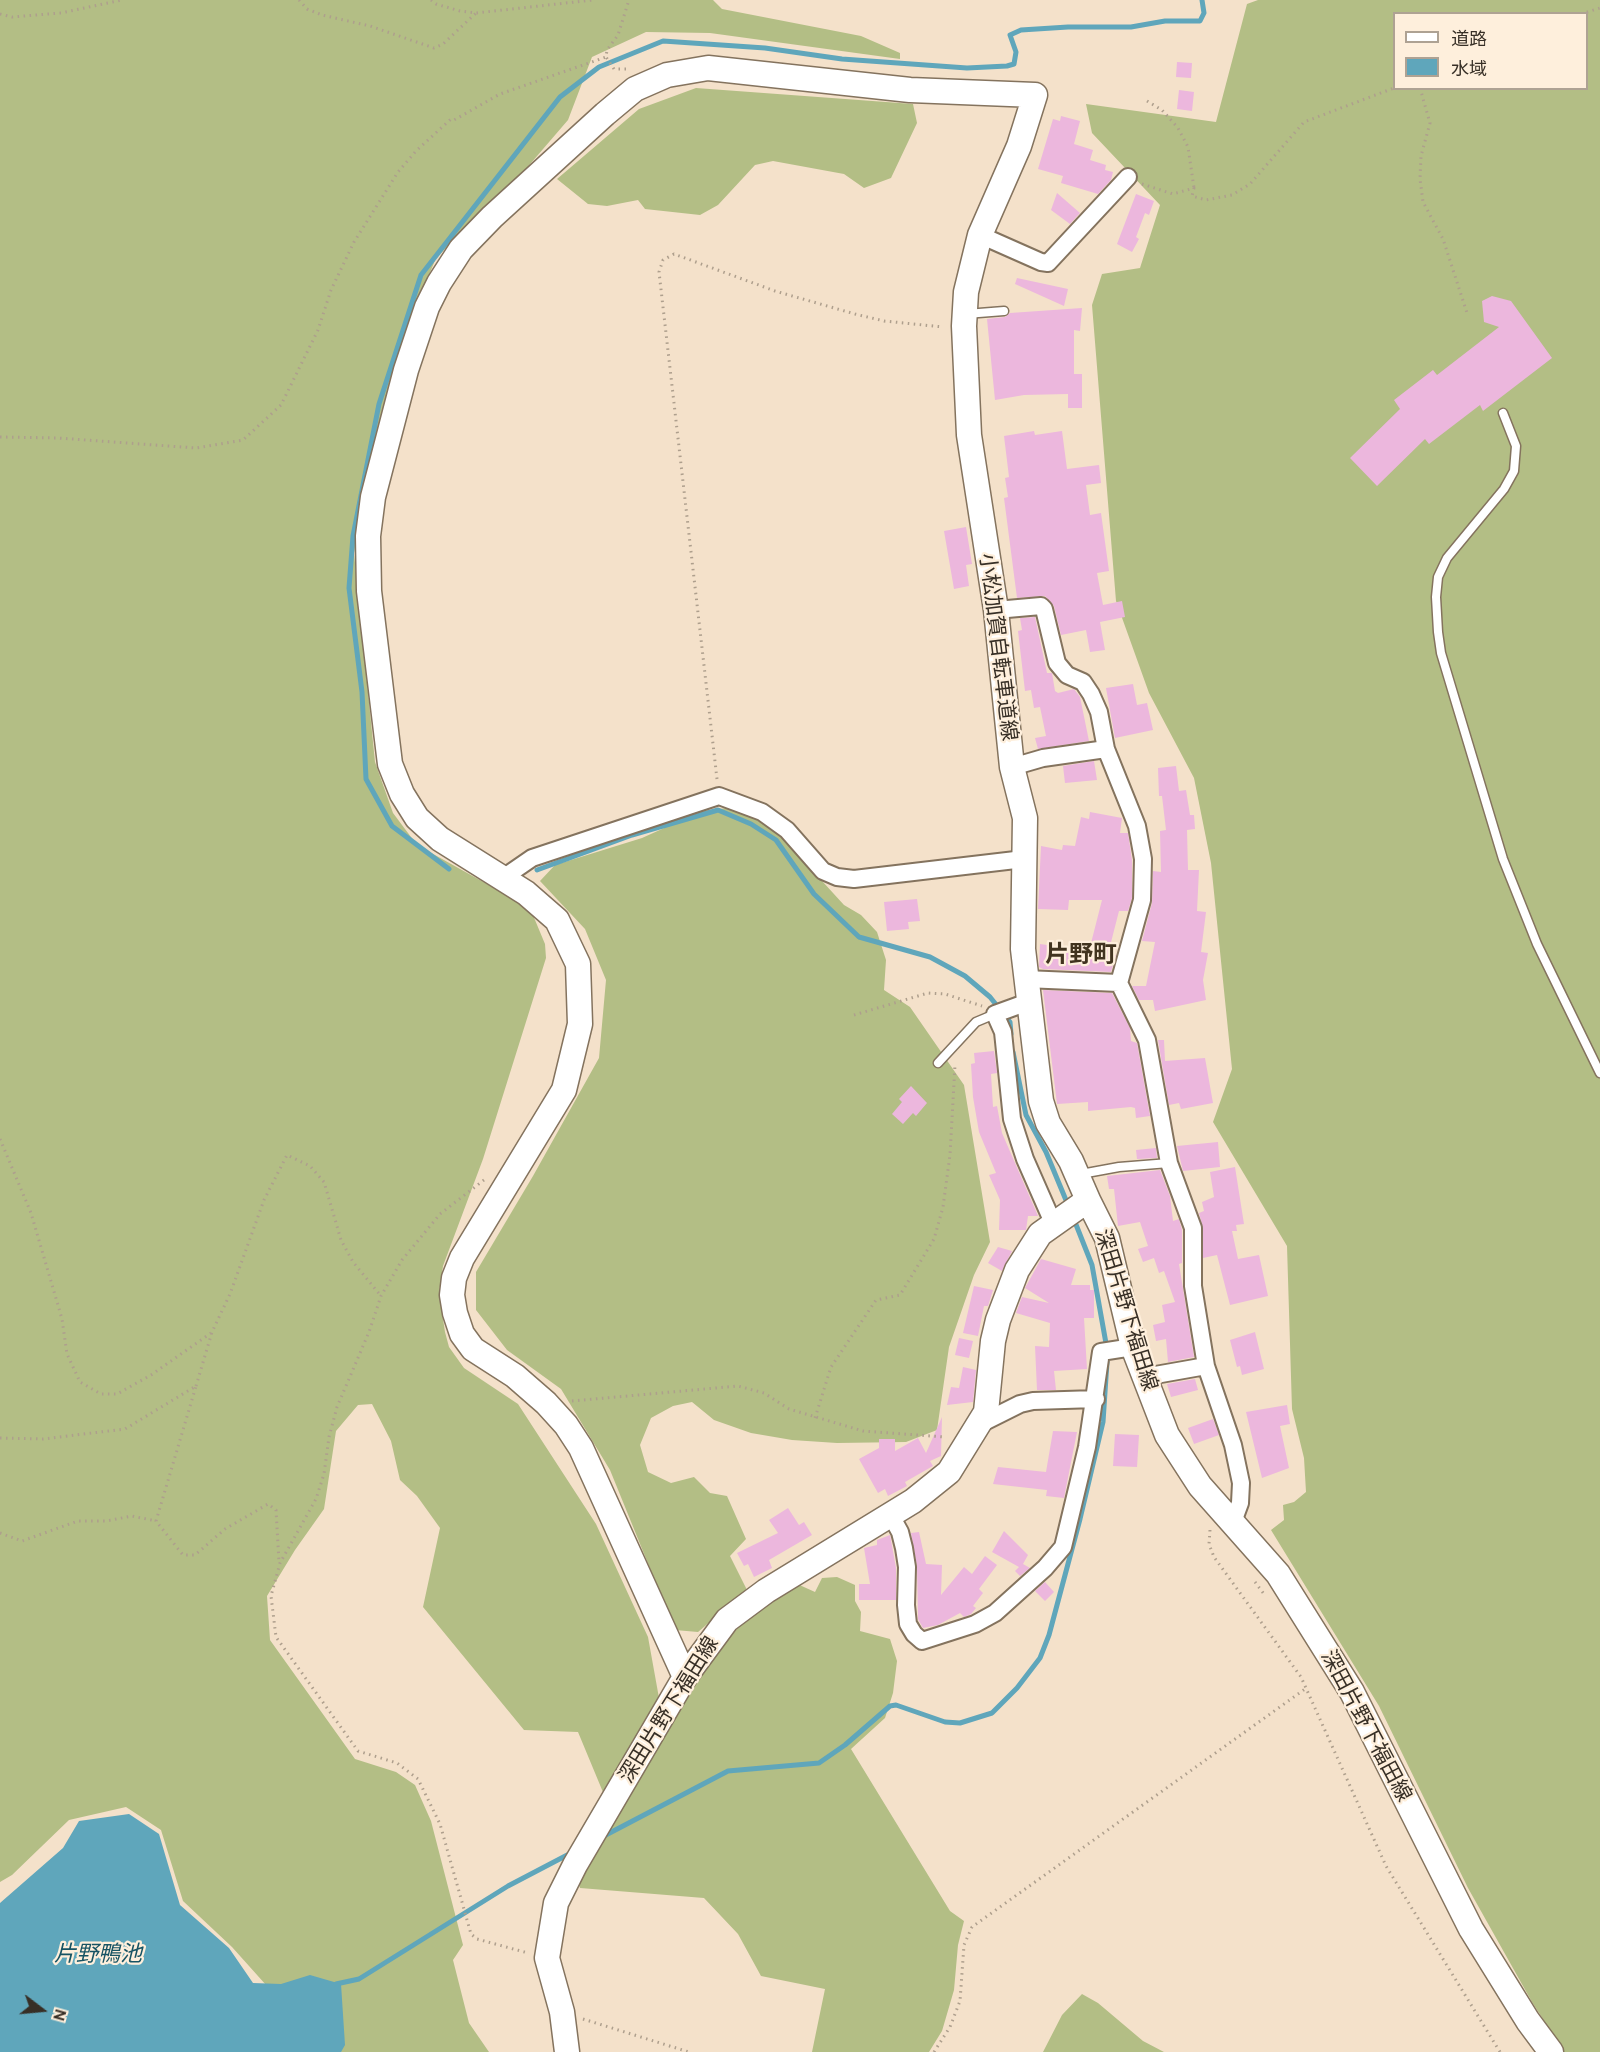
<!DOCTYPE html>
<meta charset="utf-8">
<style>
body{margin:0}
#map{position:relative;width:1600px;height:2052px;overflow:hidden;background:#f4e1ca;font-family:Cabin,"Noto Sans JP",sans-serif}
canvas{display:block}
.legend{position:absolute;left:1393px;top:12px;width:195px;height:78px;box-sizing:border-box;background:#feefdc;border:2px solid #aea293;margin:0;padding:8px 10px;list-style:none;font-size:18px;color:#372f26}
.legend li{display:flex;align-items:center;gap:12px;height:30px}
.legend b{width:30px;border:2px solid #aea293}
.north{position:absolute;left:12px;top:1980px;width:60px;height:60px;-webkit-text-stroke:4px #feefdc;paint-order:stroke;rotate:106deg;font-size:16px;font-weight:700;line-height:24px;text-align:center;color:#372f26}
.north::after{content:'';display:block;margin:auto;width:21px;height:27px;background:#372f26;clip-path:polygon(50% 0,100% 100%,50% 72%,0 100%)}
</style>
<div id="map">
<canvas width="1600" height="2052"></canvas>
<ul class="legend">
<li><b style="height:8px;background:#fff"></b>道路</li>
<li><b style="height:16px;background:#5fa6bb"></b>水域</li>
</ul>
<div class="north">N</div>
</div>
<script>
const c = document.querySelector('canvas').getContext('2d');
c.lineJoin = 'round';
function paint(path, color) { c.fillStyle = color; c.fill(path, 'evenodd'); }
const poly = rows => new Path2D(rows.map(r => 'M' + r).join(''));
function trace(path, color, width, dash) { c.strokeStyle = color; c.lineWidth = width; c.lineCap = dash ? 'butt' : 'round'; c.setLineDash(dash || []); c.stroke(path); }
function label(font, color, halo, rows, align = 'center') {
  c.font = font + ' Cabin,"Noto Sans JP",sans-serif'; c.lineWidth = 4.5; c.setLineDash([]); c.textBaseline = 'middle'; c.strokeStyle = halo; c.fillStyle = color; for (const [text, x, y, turn = 0] of rows) {
    c.save(); c.translate(x, y); c.rotate((+turn || 0) * Math.PI / 180); c.textAlign = isNaN(turn) ? turn : align; if (halo) c.strokeText(text, 0, 0); c.fillText(text, 0, 0); c.restore();
  }
}
paint(poly([
 [0,0,713,0,722,9,861,36,900,53,900,59,710,33,646,32,592,57,568,120,525,170,436,258,407,328,369,469,354,553,375,762,393,813,417,845,530,908,545,944,546,958,483,1159,443,1266,439,1293,445,1332,449,1347,464,1368,518,1404,596,1524,648,1637,659,1698,605,1797,578,1732,524,1730,423,1607,440,1528,417,1496,400,1480,391,1441,372,1404,358,1405,336,1431,324,1509,295,1550,267,1596,270,1640,355,1759,396,1772,415,1785,431,1821,463,1945,453,1960,469,2023,489,2052,326,2052,232,1947,183,1901,161,1830,126,1807,69,1820,12,1875,0,1882],
 [1258,0,1600,0,1600,2052,1564,2052,1532,2002,1468,1888,1379,1706,1271,1530,1284,1520,1283,1505,1294,1502,1306,1492,1304,1458,1292,1409,1287,1246,1213,1122,1232,1069,1211,863,1194,778,1149,693,1116,601,1092,305,1102,274,1140,268,1160,205,1092,133,1086,104,1216,122,1247,4],
 [1394,14,1586,14,1586,88,1394,88],
 [696,88,913,104,917,123,891,178,864,188,844,174,773,161,755,165,718,205,700,215,645,209,638,200,607,206,588,204,557,179,639,109],
 [727,808,755,819,780,835,844,905,861,915,877,932,886,960,884,990,910,1007,964,1085,990,1242,974,1275,949,1347,937,1430,906,1442,837,1443,792,1440,751,1433,714,1420,692,1402,673,1406,651,1418,640,1445,648,1472,671,1483,694,1477,710,1493,727,1496,746,1539,730,1556,747,1590,698,1632,675,1630,610,1470,561,1389,507,1350,476,1310,476,1272,533,1176,599,1058,606,980,585,929,540,881,555,865,642,838,702,811],
 [837,1577,855,1585,855,1601,861,1612,860,1631,890,1639,897,1661,893,1693,885,1718,851,1749,950,1911,964,1921,958,1945,954,1990,942,2031,929,2052,812,2052,825,1989,761,1976,738,1934,704,1898,580,1888,578,1882,612,1815,708,1663,755,1608,795,1583,815,1592,822,1578],
 [1082,1994,1098,2003,1143,2041,1164,2052,1043,2052,1062,2015]
]), '#b3be85');
paint(poly([
 [129,1814,159,1834,180,1905,229,1948,253,1983,281,1984,310,1975,341,1984,345,2045,341,2052,0,2052,0,1903,63,1848,79,1821]
]), '#5fa6bb');
trace(poly([
 [449,869,392,826,366,779,362,692,349,588,353,536,379,404,421,275,560,97,599,67,663,41,765,48,842,59,967,68,1007,66,1014,64,1016,52,1010,35,1021,30,1068,27,1131,27,1165,21,1200,21,1204,13,1202,0],
 [537,870,632,835,718,810,751,824,776,840,814,894,859,937,930,957,965,976,990,997,1010,1022,1011,1034],
 [1013,1052,1026,1115,1046,1152,1068,1205],
 [1073,1217,1092,1265,1107,1349],
 [602,1837,728,1771,819,1763,845,1745,890,1706,896,1705,945,1722,960,1723,992,1713,1017,1688,1040,1658,1049,1635,1080,1519,1103,1422,1107,1362],
 [336,1984,359,1979,508,1886,573,1852]
]), '#5fa6bb', 5);
paint(poly([
 [1177,62,1192,63,1191,78,1176,77],
 [1179,90,1194,92,1192,111,1177,109],
 [1061,116,1080,121,1074,144,1093,150,1090,160,1106,165,1105,170,1113,172,1111,180,1098,194,1061,183,1063,176,1038,169,1053,119,1060,121],
 [1057,193,1080,213,1070,224,1051,210],
 [1136,194,1154,201,1149,215,1145,213,1136,237,1139,239,1132,252,1117,244],
 [1017,278,1068,289,1064,306,1015,284],
 [1492,296,1511,301,1552,358,1483,411,1480,405,1429,444,1425,439,1377,486,1350,458,1400,409,1394,400,1433,370,1437,375,1499,327,1484,322,1482,301],
 [1082,308,1080,331,1074,330,1074,374,1082,374,1082,408,1068,408,1068,394,1024,395,995,400,987,319,1005,317,1010,313],
 [1034,431,1035,435,1062,431,1067,469,1099,465,1101,483,1086,485,1090,515,1101,513,1109,571,1097,573,1103,605,1122,601,1125,617,1100,622,1105,650,1090,652,1086,630,1061,635,1054,606,1045,596,1017,598,1004,498,1008,497,1005,478,1009,477,1004,436],
 [966,527,972,564,966,565,969,586,954,589,944,531],
 [1035,617,1047,673,1052,673,1055,691,1058,693,1074,689,1080,697,1089,741,1038,749,1035,738,1046,736,1040,707,1034,708,1031,690,1025,691,1018,631,1022,630,1020,618],
 [1133,684,1137,705,1147,703,1153,730,1115,738,1106,688],
 [1094,761,1097,780,1065,783,1063,766],
 [1176,766,1179,791,1186,790,1190,815,1194,815,1195,829,1187,830,1188,870,1199,870,1197,911,1206,912,1201,952,1208,953,1203,980,1206,1000,1155,1011,1153,1000,1139,1000,1132,986,1146,986,1155,942,1142,941,1152,903,1153,871,1161,872,1160,831,1166,830,1162,796,1159,796,1158,768],
 [1090,812,1122,818,1120,833,1128,833,1132,860,1132,898,1128,911,1119,911,1108,954,1116,955,1111,972,1043,969,1039,967,1040,944,1089,951,1102,900,1069,900,1068,910,1038,909,1041,846,1062,850,1063,845,1075,846,1081,817,1089,819],
 [917,899,920,921,908,922,909,929,887,931,884,902],
 [1043,990,1112,993,1130,1028,1131,1041,1137,1043,1150,1116,1136,1118,1135,1108,1131,1107,1088,1111,1088,1102,1057,1104],
 [1158,1040,1164,1040,1165,1061,1205,1058,1213,1103,1181,1109,1179,1103,1169,1105],
 [994,1051,997,1073,991,1074,993,1107,997,1106,1002,1133,1038,1216,1028,1216,1026,1230,999,1230,1000,1200,989,1175,996,1173,979,1132,973,1097,971,1064,975,1063,974,1053],
 [911,1086,927,1103,916,1116,913,1113,903,1124,892,1114,902,1102,899,1099],
 [1218,1142,1220,1167,1183,1171,1177,1146],
 [1156,1148,1157,1158,1137,1159,1136,1150],
 [1235,1167,1244,1224,1236,1225,1237,1231,1232,1231,1238,1259,1259,1255,1268,1296,1230,1305,1217,1255,1203,1258,1203,1228,1199,1213,1204,1211,1202,1202,1214,1197,1210,1172],
 [1160,1170,1170,1196,1173,1221,1179,1219,1182,1230,1182,1263,1179,1264,1194,1357,1168,1362,1166,1339,1156,1341,1153,1325,1165,1322,1162,1305,1175,1302,1164,1271,1159,1273,1154,1258,1143,1262,1138,1249,1148,1246,1140,1222,1118,1226,1114,1189,1109,1189,1107,1176],
 [998,1247,1012,1251,1002,1271,988,1263],
 [1041,1259,1076,1269,1071,1285,1090,1285,1090,1290,1094,1290,1094,1318,1084,1318,1087,1369,1054,1371,1056,1390,1037,1390,1035,1346,1049,1347,1050,1323,1016,1313,1022,1297,1049,1303,1025,1288],
 [974,1286,993,1290,988,1306,984,1306,978,1336,963,1333],
 [1255,1332,1264,1369,1242,1375,1240,1366,1237,1367,1230,1340],
 [959,1338,973,1341,969,1358,955,1355],
 [963,1367,976,1370,973,1402,947,1405,951,1387,959,1388],
 [1195,1379,1198,1390,1171,1397,1167,1384],
 [1287,1405,1290,1424,1280,1426,1289,1468,1262,1478,1246,1412],
 [942,1417,941,1456,930,1461,933,1466,905,1482,907,1486,888,1496,885,1489,878,1493,859,1459,879,1448,879,1439,895,1439,895,1451,918,1438,926,1453],
 [1213,1419,1219,1435,1194,1444,1188,1428],
 [1053,1431,1077,1432,1064,1498,1046,1496,1047,1490,993,1484,998,1467,1046,1472],
 [1115,1434,1139,1435,1137,1467,1113,1466],
 [788,1508,799,1525,804,1522,812,1535,769,1560,772,1568,754,1577,748,1564,744,1566,737,1553,778,1533,769,1520],
 [1004,1531,1028,1555,1023,1564,1030,1568,1020,1576,1015,1571,1019,1567,992,1552],
 [919,1532,926,1564,942,1565,941,1595,964,1567,972,1574,985,1556,997,1565,979,1589,983,1593,973,1606,976,1608,971,1614,964,1617,960,1613,938,1625,923,1628,918,1619,917,1566,911,1533],
 [890,1535,896,1568,896,1600,859,1600,859,1584,870,1584,864,1548,877,1545,877,1540],
 [1045,1582,1054,1592,1045,1601,1035,1591]
]), '#ecb7dd');
const lane = poly([
 [966,314,1004,311],
 [1503,413,1516,446,1514,471,1504,489,1447,558,1438,577,1436,597,1438,632,1441,653,1503,859,1537,944,1600,1073],
 [938,1063,976,1022,995,1014],
 [1081,1174,1119,1167,1169,1163]
]);
const street = poly([
 [980,235,1041,262,1048,263,1128,177],
 [996,610,1041,606,1044,609,1057,663,1067,675,1083,682,1091,694,1099,712,1106,749],
 [1012,767,1043,758,1106,749,1137,826,1143,859,1142,900,1119,983,1147,1040,1169,1163,1193,1228,1193,1286,1206,1366,1233,1445,1241,1483,1240,1503,1233,1522],
 [503,878,532,858,719,796,762,812,787,830,823,871,837,877,854,879,1024,859],
 [1025,979,1119,983],
 [1028,1002,995,1014,1003,1032,1012,1119,1025,1159,1054,1225],
 [1144,1377,1206,1366],
 [980,1424,1020,1404,1033,1401,1096,1399],
 [890,1514,900,1532,904,1548,907,1567,906,1605,908,1624,914,1634,922,1641,975,1624,995,1613,1045,1568,1063,1547,1087,1447,1101,1352,1133,1347]
]);
const secondary = poly([
 [685,1677,581,1448,566,1425,546,1403,515,1376,473,1349,462,1334,455,1313,452,1295,454,1278,462,1258,564,1090,580,1024,578,964,557,920,526,893,440,839,417,818,402,794,390,764,369,591,368,536,373,497,406,370,427,307,439,283,461,249,492,217,605,114,635,89,667,75,708,68,910,90,1035,95,1019,146,980,235,966,292,964,326,969,435,996,610,1012,767,1025,818,1023,949,1041,1101,1048,1123,1071,1161,1088,1200],
 [567,2052,562,2012,547,1958,556,1903,575,1865,685,1677,727,1620,766,1591,913,1501,949,1472,986,1412,993,1341,998,1320,1017,1270,1040,1234,1088,1200,1107,1238,1133,1347,1167,1435,1200,1486,1278,1574,1352,1692,1471,1929,1528,2021,1551,2052]
]);
trace(lane, '#84735e', 11);
trace(street, '#84735e', 20);
trace(secondary, '#84735e', 27);
trace(poly([
 [299,0,307,9,322,15,370,26,434,48,443,44,476,13],
 [431,0,436,4,460,11,476,13,593,0],
 [0,14,12,17,61,13,122,0],
 [1581,14,1600,8],
 [626,69,614,69,606,57,607,50,618,35,628,3,626,0],
 [1420,88,1430,123,1421,156,1420,179,1423,202,1443,239,1468,316],
 [1147,101,1162,110,1178,128,1188,147,1194,188],
 [1142,184,1173,194,1194,188,1192,196,1206,200,1232,195,1250,184,1304,122,1394,88],
 [0,437,58,438,196,448,243,440,281,405,318,330,331,290,354,242,398,172,416,151,451,119,454,120,500,94,606,57],
 [717,779,659,272,663,260,674,254,775,291,855,314,884,321,943,327],
 [854,1015,928,993,945,994,982,1006],
 [0,1139,31,1213,62,1319,67,1354,80,1382,101,1394,117,1394,151,1375,211,1333],
 [484,1180,440,1214,402,1260,381,1296,369,1332,337,1407,329,1437,324,1474,316,1499,280,1563,271,1596,276,1637,358,1751,397,1763,418,1779,440,1824,471,1934,477,1939,528,1953],
 [196,1386,212,1332,230,1294,264,1200,287,1155,310,1166,324,1182,341,1240,353,1262,381,1296],
 [572,1401,738,1386,764,1393,789,1409,863,1431,945,1437],
 [815,1418,831,1367,876,1300,900,1295,934,1239,943,1207,950,1155,955,1065],
 [0,1438,43,1439,125,1429,196,1386,156,1521,183,1555,195,1555,225,1529,268,1504,276,1510,279,1562],
 [1210,1530,1209,1544,1214,1557,1301,1677,1386,1866,1500,2052],
 [0,1533,22,1541,78,1521,106,1521,132,1516,156,1521],
 [1255,1582,1264,1594],
 [583,2019,689,2052],
 [934,2052,950,2027,960,2001,964,1945,972,1927,1305,1689]
]), '#ae9f8d', 3, [1.5, 4.5]);
trace(lane, '#fff', 8);
trace(street, '#fff', 16);
trace(secondary, '#fff', 24);
label('21px', '#372f26', '#feefdc', [
 ["小松加賀自転車道線",998,647,83],
 ["深田片野下福田線",1126,1310,73],
 ["深田片野下福田線",669,1710,-58],
 ["深田片野下福田線",1366,1726,62]
]);
label('italic 22px', '#175363', '#feefdc', [
 ["片野鴨池",98,1955]
]);
label('bold 24px', '#41331f', '#feefdc', [
 ["片野町",1081,955]
]);
</script>
